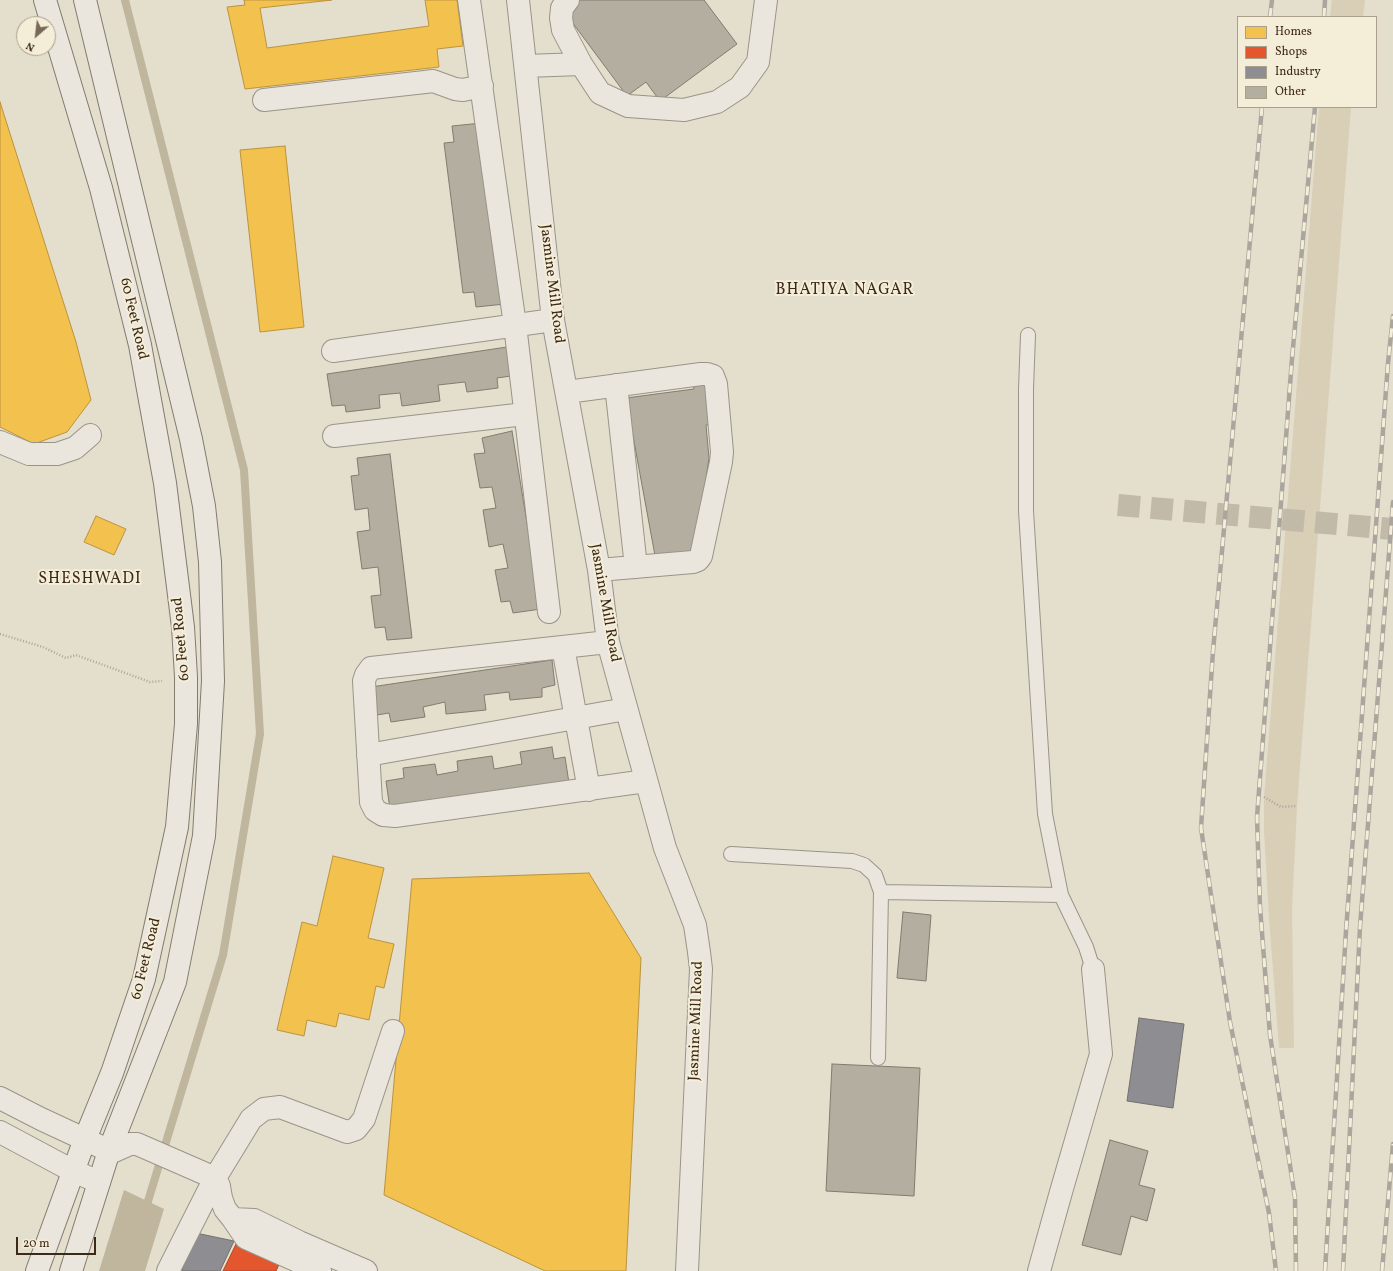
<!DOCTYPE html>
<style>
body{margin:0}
#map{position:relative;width:1393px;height:1271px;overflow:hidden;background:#e4decc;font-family:Vollkorn,serif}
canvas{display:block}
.legend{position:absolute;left:1237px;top:16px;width:140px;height:92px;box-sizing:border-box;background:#f4edd7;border:1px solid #aa9f8b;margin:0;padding:5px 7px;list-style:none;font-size:12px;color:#3c291a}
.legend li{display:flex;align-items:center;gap:8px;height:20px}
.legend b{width:20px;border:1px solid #aa9f8b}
.north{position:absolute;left:16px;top:16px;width:40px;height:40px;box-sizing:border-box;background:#f4edd7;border:1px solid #aa9f8b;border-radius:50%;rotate:208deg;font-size:11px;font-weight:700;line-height:16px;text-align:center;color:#3c291a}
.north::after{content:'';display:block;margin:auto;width:14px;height:18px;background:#776858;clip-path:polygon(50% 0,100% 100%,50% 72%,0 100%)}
.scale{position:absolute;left:16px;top:1237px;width:80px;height:18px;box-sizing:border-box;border:2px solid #3c291a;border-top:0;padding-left:5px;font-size:12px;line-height:14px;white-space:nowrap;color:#3c291a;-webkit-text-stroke:3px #f4edd7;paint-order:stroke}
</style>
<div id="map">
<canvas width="1393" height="1271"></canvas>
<ul class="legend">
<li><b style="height:11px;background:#f2c14e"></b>Homes</li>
<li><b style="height:11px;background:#e4572e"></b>Shops</li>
<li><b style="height:11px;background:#8d8d92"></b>Industry</li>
<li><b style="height:11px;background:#b4aea1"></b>Other</li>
</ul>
<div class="north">N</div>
<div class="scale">20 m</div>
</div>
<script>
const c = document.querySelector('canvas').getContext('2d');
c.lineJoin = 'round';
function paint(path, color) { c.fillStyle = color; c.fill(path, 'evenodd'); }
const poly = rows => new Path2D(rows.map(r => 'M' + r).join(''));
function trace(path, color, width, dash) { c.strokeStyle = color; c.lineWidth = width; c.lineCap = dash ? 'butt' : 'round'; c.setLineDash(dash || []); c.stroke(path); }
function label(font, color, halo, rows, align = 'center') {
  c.font = font + ' Vollkorn,serif'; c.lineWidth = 4; c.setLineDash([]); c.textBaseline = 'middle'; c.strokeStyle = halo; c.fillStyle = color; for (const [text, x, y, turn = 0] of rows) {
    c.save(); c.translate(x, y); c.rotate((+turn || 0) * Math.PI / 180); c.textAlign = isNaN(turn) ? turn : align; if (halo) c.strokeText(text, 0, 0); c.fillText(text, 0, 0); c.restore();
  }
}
paint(poly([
 [1332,0,1365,0,1363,17,1330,17],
 [1319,107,1351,107,1297,806,1292,909,1294,1048,1279,1048,1269,918,1264,831,1264,797]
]), '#d9cfb7');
paint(poly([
 [124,1190,164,1209,145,1271,99,1271]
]), '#c0b59d');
const homes = poly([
 [244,0,332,0,260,8,267,48,429,26,425,0,457,0,463,46,437,49,439,67,245,89,227,7,245,5,244,0],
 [0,102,76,342,91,400,67,432,34,444,0,427,0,102],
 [285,146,304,327,260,332,240,150,285,146],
 [96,516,126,529,114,555,84,542,96,516],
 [333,856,384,868,368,938,394,944,384,988,376,986,369,1020,339,1013,336,1027,307,1020,304,1036,277,1030,302,922,317,926,333,856],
 [589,873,641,958,626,1271,545,1271,384,1195,412,879,589,873]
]);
paint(homes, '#f2c14e');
trace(homes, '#bb933e', 1);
const shops = poly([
 [238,1240,281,1260,276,1271,223,1271,238,1240]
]);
paint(shops, '#e4572e');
trace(shops, '#b24928', 1);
const industry = poly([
 [1139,1018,1184,1024,1173,1108,1127,1101,1139,1018],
 [191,1232,234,1241,220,1271,182,1271,191,1232]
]);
paint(industry, '#8d8d92');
trace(industry, '#756f6e', 1);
trace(poly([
 [125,0,244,470,260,734,223,955,145,1211]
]), '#c0b59d', 8);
const building = poly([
 [580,0,704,0,737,44,660,101,646,82,627,96,566,14,580,0],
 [482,123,505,304,476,307,474,292,463,293,444,143,454,142,452,126,482,123],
 [507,347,511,376,497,378,498,388,467,392,465,382,438,385,440,401,402,406,400,393,379,395,380,408,346,412,345,405,332,406,327,374,507,347],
 [709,382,714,424,706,425,709,458,695,556,656,561,626,398,694,389,693,383,709,382],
 [512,431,541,609,513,613,510,601,501,602,495,570,508,568,503,544,489,547,483,510,496,508,492,487,480,488,474,454,485,453,482,438,512,431],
 [390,454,412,638,387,640,385,627,375,628,371,596,381,595,378,567,362,569,357,532,370,530,368,508,355,510,351,476,359,475,357,458,390,454],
 [552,660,555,685,542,688,542,697,510,700,509,692,484,695,486,710,446,714,445,702,423,707,425,717,391,722,389,713,377,715,371,687,552,660],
 [552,747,554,759,565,757,569,783,390,809,386,781,404,778,403,768,435,764,437,775,458,771,457,761,492,756,494,769,522,764,520,752,552,747],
 [903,912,931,915,926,981,897,978,903,912],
 [832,1064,920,1068,914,1196,826,1191,832,1064],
 [1110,1140,1148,1151,1139,1185,1155,1189,1147,1221,1131,1216,1121,1255,1082,1245,1110,1140]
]);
paint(building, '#b4aea1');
trace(building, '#827b70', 1);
trace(poly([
 [1118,505,1393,529]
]), '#c2baa8', 22, [22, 11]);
const lane = poly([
 [1028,335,1026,389,1026,511,1045,814,1061,895,1086,947,1093,969],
 [731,854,852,861,864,865,875,875,881,892,878,1058],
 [881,892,1061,895]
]);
const street = poly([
 [469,0,515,325,549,612],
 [518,0,553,320,599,570,608,642,665,848,695,925,699,952,701,969,687,1271],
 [568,0,562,8,561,18,563,30,581,64,600,93,628,106,684,110,717,102,740,87,758,62,766,0],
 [526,66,581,64],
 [264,100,425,82,433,81,455,89,463,90,482,86],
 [333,351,553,320],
 [616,385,636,567],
 [567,392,701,374,707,374,713,376,716,384,722,452,721,462,701,556,698,560,693,562,599,570],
 [334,436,525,414],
 [0,442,29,454,57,454,75,448,90,435],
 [608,642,371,668,366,675,364,681,371,802,375,810,383,815,395,816,646,781],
 [563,647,589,790],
 [368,755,626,709],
 [0,1098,41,1119,112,1152,130,1144,137,1144,215,1178],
 [0,1132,73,1171,99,1182],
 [215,1178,219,1186,221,1198,225,1209,233,1219],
 [168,1271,215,1178,251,1119,264,1109,280,1107,347,1132,356,1129,364,1119,393,1031],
 [320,1271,246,1238,233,1219,254,1220,299,1242,366,1271],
 [1039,1271,1061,1192,1101,1054,1093,969]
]);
const secondary = poly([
 [37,1271,85,1139,112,1073,144,979,177,827,186,724,186,677,183,627,165,483,140,345,101,188,45,0],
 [71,1271,109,1151,175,982,204,836,213,681,210,562,204,506,191,439,85,0]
]);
trace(lane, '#999488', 16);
trace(street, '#999488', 24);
trace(secondary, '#827b70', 24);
trace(poly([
 [0,634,43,647,66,658,76,655,150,682,162,681],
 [1264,797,1281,807,1297,806]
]), '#aaa69d', 2.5, [1, 2]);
trace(lane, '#eae6dd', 14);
trace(street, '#eae6dd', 22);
trace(secondary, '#eae6dd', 22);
const rail = poly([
 [1270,17,1272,0],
 [1324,17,1325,0],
 [1262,107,1213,651,1201,828,1230,1022,1269,1213,1276,1271],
 [1296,1271,1295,1198,1270,1035,1260,907,1257,817,1292,359,1315,107],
 [1325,1271,1346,931,1388,363,1393,316],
 [1343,1271,1360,927,1393,502],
 [1382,1271,1393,1144]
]);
trace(rail, '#aaa69d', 4.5);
trace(rail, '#f4edd7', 3, [9]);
label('15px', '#3c291a', '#f4edd7', [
 ["Jasmine Mill Road",551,284,83],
 ["60 Feet Road",133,319,77],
 ["Jasmine Mill Road",604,603,80],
 ["60 Feet Road",182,639,-95],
 ["60 Feet Road",147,959,-76],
 ["Jasmine Mill Road",697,1021,-88]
]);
c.letterSpacing = '1px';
label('16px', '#3c291a', '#f4edd7', [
 ["BHATIYA NAGAR",845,291],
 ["SHESHWADI",90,580]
]);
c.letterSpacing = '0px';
</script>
